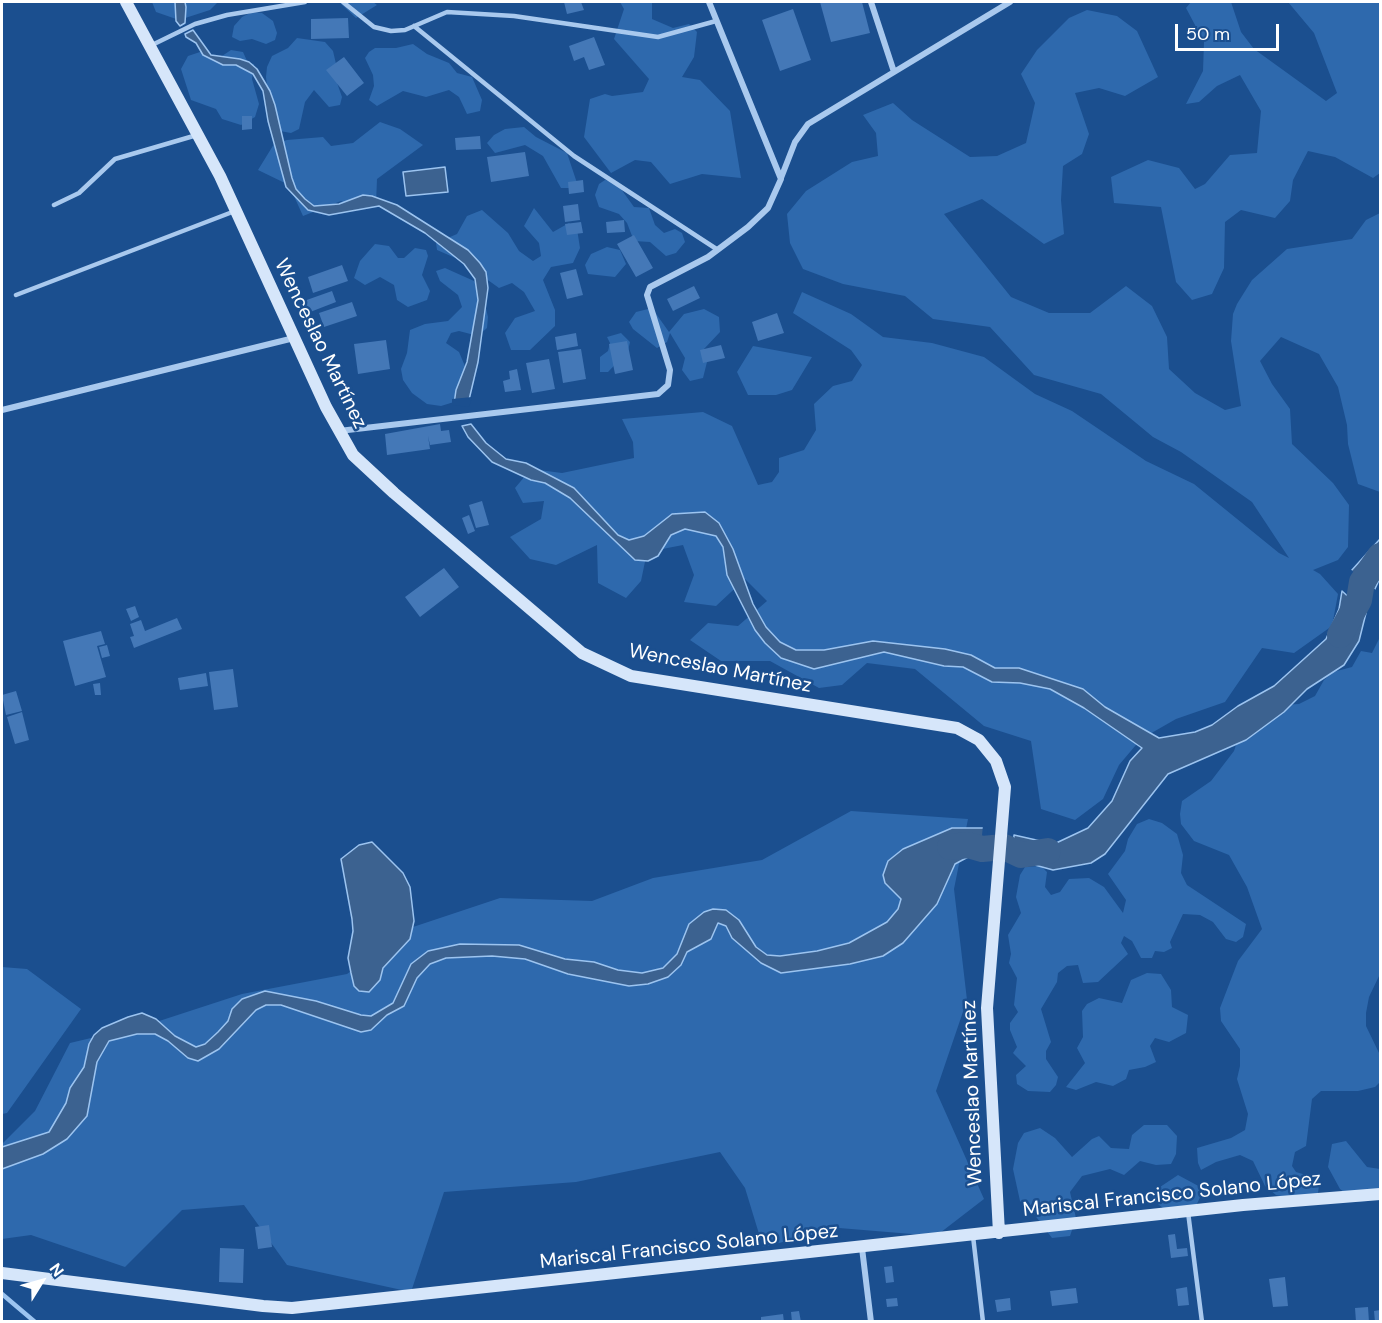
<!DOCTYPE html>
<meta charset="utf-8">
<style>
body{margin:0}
#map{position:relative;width:1382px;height:1323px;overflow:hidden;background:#1b4f8f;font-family:"DM Sans",sans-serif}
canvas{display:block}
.frame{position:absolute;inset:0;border:3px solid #fff;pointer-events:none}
.north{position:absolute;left:12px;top:1251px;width:60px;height:60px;-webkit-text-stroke:4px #1b4f8f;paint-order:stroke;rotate:53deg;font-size:16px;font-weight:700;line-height:24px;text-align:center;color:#fff}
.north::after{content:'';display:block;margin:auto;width:21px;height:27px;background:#fff;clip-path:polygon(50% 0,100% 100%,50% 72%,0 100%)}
.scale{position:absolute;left:1175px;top:24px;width:104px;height:27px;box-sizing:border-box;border:3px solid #fff;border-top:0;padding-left:8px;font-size:18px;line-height:21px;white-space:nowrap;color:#fff;-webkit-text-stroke:4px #1b4f8f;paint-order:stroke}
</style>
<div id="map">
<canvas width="1382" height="1323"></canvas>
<div class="frame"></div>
<div class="north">N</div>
<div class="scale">50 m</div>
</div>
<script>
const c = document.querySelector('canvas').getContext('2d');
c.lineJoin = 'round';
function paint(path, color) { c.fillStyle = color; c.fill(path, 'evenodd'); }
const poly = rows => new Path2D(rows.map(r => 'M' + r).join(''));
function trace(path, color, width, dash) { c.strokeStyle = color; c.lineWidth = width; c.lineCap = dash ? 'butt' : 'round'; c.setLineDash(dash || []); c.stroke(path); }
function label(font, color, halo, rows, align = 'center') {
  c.font = font + ' "DM Sans",sans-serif'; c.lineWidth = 5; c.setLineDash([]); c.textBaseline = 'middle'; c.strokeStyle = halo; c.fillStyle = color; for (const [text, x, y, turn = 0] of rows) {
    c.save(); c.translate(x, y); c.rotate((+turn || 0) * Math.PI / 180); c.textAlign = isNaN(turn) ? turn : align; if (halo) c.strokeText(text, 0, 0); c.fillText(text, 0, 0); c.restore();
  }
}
paint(poly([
 [152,2,218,2,210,10,179,20,156,12],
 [339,2,373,2,377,5,356,18],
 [620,2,652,2,652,19,673,28,689,24,697,32,694,57,682,77,700,80,730,111,741,178,702,174,670,184,651,162,635,160,611,173,584,137,590,99,605,94,612,96,643,92,649,79,614,39,624,9],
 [1191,2,1231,2,1241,32,1254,49,1326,101,1337,93,1314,33,1288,2,1380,2,1380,173,1373,178,1335,157,1308,151,1293,180,1290,201,1275,218,1241,210,1225,222,1224,268,1212,294,1192,300,1176,282,1161,207,1114,203,1111,177,1148,160,1179,168,1195,189,1205,184,1230,155,1257,153,1261,111,1240,75,1217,86,1199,102,1186,104,1203,71,1204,42,1186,8],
 [1087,10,1117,16,1137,31,1158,77,1125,96,1099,88,1075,93,1089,134,1082,154,1063,166,1061,200,1064,234,1044,244,982,199,944,214,1011,297,1049,313,1090,313,1126,286,1152,306,1167,337,1169,369,1195,393,1225,410,1241,406,1231,341,1233,314,1237,304,1252,280,1287,249,1352,239,1366,220,1380,213,1380,492,1358,484,1348,444,1347,425,1338,387,1319,354,1281,337,1260,361,1272,384,1290,409,1292,444,1333,483,1349,505,1348,547,1338,560,1313,570,1320,574,1338,594,1332,626,1294,653,1262,648,1225,702,1176,719,1141,739,1119,765,1103,799,1075,820,1041,809,1031,741,984,726,915,669,867,663,842,685,819,688,770,661,721,661,690,640,708,623,738,626,767,601,745,579,716,606,684,602,694,575,683,545,647,552,641,581,626,598,598,583,597,545,556,565,530,559,510,537,541,519,544,501,523,503,515,488,531,469,562,473,634,458,633,442,622,419,703,412,732,426,758,485,772,482,779,472,779,458,804,450,816,430,814,404,833,386,852,381,862,365,851,350,793,313,802,292,851,314,883,337,932,343,984,357,1035,394,1072,411,1146,461,1194,484,1279,553,1289,558,1252,502,1181,452,1153,437,1101,394,1034,375,990,327,933,319,905,296,843,284,803,269,790,243,787,214,806,191,852,162,878,156,876,133,863,115,893,103,912,120,970,157,997,156,1026,143,1035,103,1021,74,1037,50,1069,18],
 [252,12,262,13,273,21,277,33,275,40,266,44,252,39,240,41,232,37,234,26,242,17],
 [297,38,325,42,333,51,337,68,336,80,342,97,340,105,329,107,314,90,305,102,299,129,291,133,280,131,271,121,266,77,267,67,272,56,288,48],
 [413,44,427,54,449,63,457,73,472,77,482,100,480,111,467,114,459,97,449,90,426,97,403,91,377,106,369,100,374,86,373,75,365,58,369,52,375,48,396,48],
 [231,50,243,52,248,63,254,64,252,79,259,104,255,117,241,125,222,119,216,109,191,100,181,69,188,56,200,52,210,58,219,58],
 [380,122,400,129,423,145,377,179,376,204,359,210,341,201,303,216,289,185,258,170,274,144,287,140,323,137,331,146,353,143],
 [524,127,536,137,567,153,577,183,572,188,561,188,543,156,525,145,495,153,487,143,494,135,505,129],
 [605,180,616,182,634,207,649,208,655,225,664,233,675,229,682,233,685,242,676,253,666,256,650,242,634,241,627,223,619,214,599,207,595,195,599,184],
 [534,208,553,232,569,223,577,229,580,248,573,263,551,267,543,280,555,310,555,326,530,350,511,350,505,333,515,318,535,311,524,292,512,283,499,288,460,260,437,250,436,243,457,234,467,216,482,210,508,233,519,251,533,261,541,256,539,243,524,226],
 [375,244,389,246,398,258,404,258,415,248,426,250,428,256,422,275,430,291,427,300,408,307,397,300,394,285,380,277,365,285,354,278,360,261],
 [607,247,620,250,626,264,615,277,588,274,585,265,591,254],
 [445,268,474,281,482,291,488,317,487,328,478,336,459,331,451,333,446,343,459,352,467,371,454,402,441,406,427,404,412,393,403,380,401,369,407,353,410,330,425,324,448,321,462,307,458,295,440,281,436,271],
 [652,308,669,332,684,314,704,309,719,317,720,332,704,349,707,362,703,378,690,381,682,370,685,358,670,333,667,342,657,348,633,329,629,322,636,312],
 [621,333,630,342,628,351,608,372,600,372,600,357,608,351,610,343,607,337],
 [753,346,812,357,792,390,776,395,748,395,737,372],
 [1380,637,1380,974,1369,997,1366,1013,1366,1026,1380,1055,1380,1082,1375,1087,1358,1091,1321,1091,1312,1099,1306,1146,1295,1152,1292,1166,1296,1172,1313,1177,1319,1185,1318,1193,1298,1200,1276,1195,1265,1186,1253,1161,1240,1155,1216,1162,1201,1170,1198,1163,1197,1148,1231,1138,1245,1130,1248,1114,1237,1079,1240,1066,1240,1049,1221,1021,1220,1008,1238,961,1262,929,1247,887,1229,855,1194,841,1181,824,1180,814,1182,801,1211,781,1234,751,1239,736,1282,705,1299,704,1315,696,1324,680,1333,672,1352,667,1361,651,1372,653],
 [851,811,968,819,954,889,967,1000,936,1091,984,1199,936,1236,839,1228,763,1247,745,1188,720,1152,576,1182,444,1192,411,1292,287,1265,244,1205,182,1210,125,1267,31,1235,2,1239,2,1144,35,1111,70,1043,150,1024,242,994,347,974,407,929,500,898,592,901,653,878,762,860],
 [1149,819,1162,823,1177,834,1183,855,1181,873,1187,885,1246,924,1243,937,1236,942,1226,939,1213,922,1200,915,1183,914,1170,942,1172,948,1164,952,1155,951,1152,958,1141,958,1132,941,1124,936,1121,943,1128,954,1098,982,1083,983,1078,965,1067,966,1058,973,1057,982,1041,1009,1051,1042,1046,1051,1046,1059,1058,1077,1056,1085,1050,1092,1028,1091,1017,1084,1016,1075,1026,1066,1013,1053,1017,1047,1010,1030,1010,1023,1018,1012,1014,1005,1017,978,1009,963,1011,954,1008,935,1021,913,1016,897,1020,875,1025,867,1041,866,1047,872,1045,887,1051,895,1060,892,1069,879,1089,878,1104,887,1123,913,1126,900,1108,874,1125,851,1128,839,1137,824],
 [2,967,27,969,81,1009,7,1113,2,1114],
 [1147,973,1161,974,1171,990,1172,1007,1188,1015,1186,1033,1169,1042,1155,1038,1150,1046,1156,1062,1145,1067,1129,1070,1126,1079,1113,1086,1096,1082,1076,1090,1066,1087,1085,1063,1077,1048,1083,1037,1082,1011,1087,1004,1099,998,1122,1003,1131,980],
 [1144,1125,1167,1125,1177,1136,1176,1154,1171,1164,1156,1165,1140,1161,1124,1175,1110,1169,1082,1176,1070,1192,1076,1218,1070,1236,1052,1238,1034,1214,1020,1201,1013,1169,1018,1143,1024,1133,1040,1128,1055,1138,1072,1157,1092,1139,1099,1136,1111,1148,1129,1149,1132,1135],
 [1346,1141,1367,1167,1380,1169,1380,1194,1368,1201,1356,1202,1340,1189,1328,1167,1332,1144],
 [1178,1175,1204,1189,1195,1208,1177,1219,1154,1201,1157,1189]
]), '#2e69ad');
const water = poly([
 [175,2,185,2,186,7,185,23,180,26,176,21,175,2],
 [193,30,211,55,240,59,249,62,257,69,270,91,275,105,292,178,296,189,305,199,314,206,339,204,363,195,372,196,397,205,419,219,468,250,480,263,486,272,488,288,478,362,468,404,454,404,456,390,467,362,478,300,475,279,464,264,425,233,379,206,329,215,308,210,286,187,268,121,263,91,253,74,236,65,223,65,203,55,196,43,186,37,185,34,193,30],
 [445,167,448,192,406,196,403,172,445,167],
 [471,424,486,443,506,459,526,463,574,488,618,535,629,540,644,536,672,514,705,512,719,523,733,549,753,604,766,627,780,642,796,650,824,650,873,641,945,649,971,655,995,668,1019,668,1083,689,1105,707,1159,738,1195,732,1212,725,1238,706,1274,686,1326,639,1339,609,1342,591,1366,613,1359,641,1344,665,1307,689,1284,712,1246,740,1168,774,1105,854,1091,863,1053,870,1013,859,1014,835,1054,844,1088,828,1112,801,1130,761,1142,748,1084,708,1050,689,1020,683,992,682,963,667,944,666,884,652,814,669,781,658,765,643,755,630,727,575,723,547,716,536,685,529,671,535,658,556,648,561,635,560,570,498,545,483,531,480,492,462,468,437,462,426,471,424],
 [1380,539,1380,578,1374,591,1351,571,1380,539],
 [952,828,985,828,982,854,970,856,955,864,937,904,903,943,883,956,850,964,781,973,761,963,732,938,726,926,718,923,711,939,687,952,681,965,668,977,648,984,629,986,568,974,525,959,492,956,446,958,430,964,417,978,404,1006,387,1015,371,1030,361,1032,281,1005,266,1005,256,1010,219,1049,198,1061,188,1058,168,1041,155,1034,137,1034,109,1041,97,1062,87,1116,67,1139,43,1154,2,1169,2,1147,49,1132,66,1103,70,1088,84,1067,89,1044,94,1035,102,1028,128,1017,142,1013,156,1019,175,1036,196,1047,205,1044,218,1032,228,1021,232,1009,242,999,265,991,316,1001,361,1015,371,1016,393,1003,411,964,428,951,460,944,519,945,565,959,594,962,618,970,642,973,663,968,677,954,689,924,704,912,713,909,726,910,739,920,756,947,767,955,780,956,817,951,849,943,887,922,898,909,901,899,885,883,883,875,888,861,903,849,952,828],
 [372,842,403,873,410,887,414,921,410,939,383,968,380,980,369,992,359,991,354,986,351,973,348,958,353,931,352,919,341,859,359,845,372,842]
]);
paint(water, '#3c6290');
trace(water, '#9cc4f0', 1.5);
paint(poly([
 [472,397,469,407,452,405,452,399],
 [1349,568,1377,591,1376,593,1373,593,1349,573],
 [983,825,988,828,985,855,980,857]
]), '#1b4f8f');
trace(poly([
 [2,1294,35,1322]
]), '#9cc4f0', 4.5);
trace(poly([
 [1340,635,1359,600,1362,582,1380,556],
 [950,847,968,845,982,849,1004,847,1021,855,1048,851]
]), '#3c6290', 26);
paint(poly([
 [564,2,581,2,584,10,567,14],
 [820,2,862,2,870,33,831,42],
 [793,9,811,60,780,71,762,20],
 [348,18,349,38,311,39,311,19],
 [594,37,605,65,589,70,584,57,574,61,569,46],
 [344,57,364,83,347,96,326,70],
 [242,116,252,116,252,129,242,130],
 [480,136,481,149,456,150,455,138],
 [525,152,529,176,491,182,487,157],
 [583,180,584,192,569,194,568,182],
 [578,204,580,220,565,222,563,206],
 [624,220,625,232,607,233,606,222],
 [581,222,583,233,567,235,565,224],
 [634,235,653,268,636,277,617,244],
 [342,265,348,281,313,293,308,277],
 [576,269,583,295,567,299,560,273],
 [694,286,700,298,673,311,667,299],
 [332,291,336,302,305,314,301,302],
 [352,302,357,316,324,327,319,313],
 [777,313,784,333,758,341,752,322],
 [576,333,578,346,557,350,555,337],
 [386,340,390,369,358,374,354,344],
 [627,341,633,370,615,374,609,344],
 [721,345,725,358,703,363,700,350],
 [581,349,586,379,563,383,558,352],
 [549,359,555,389,532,393,526,363],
 [517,369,521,390,505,392,503,381,510,379,509,371],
 [440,424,441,431,449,430,451,442,430,445,428,436,430,449,387,455,385,434],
 [482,501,489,525,476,528,469,505],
 [469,515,475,531,468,534,462,518],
 [444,568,459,587,420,617,405,597],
 [135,606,139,617,131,621,126,609],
 [177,618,182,629,134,648,130,637,134,636,130,624,141,620,145,631],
 [101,631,105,644,97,646,106,677,75,686,63,641],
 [107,645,110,656,102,658,99,647],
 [233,669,238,707,214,710,209,672],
 [206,673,208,686,180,690,178,678],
 [100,683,101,695,95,695,93,684],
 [16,691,22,711,6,715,2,695],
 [22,712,29,740,15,744,7,717],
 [269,1225,272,1247,258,1249,255,1227],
 [1175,1234,1177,1249,1187,1248,1188,1256,1171,1258,1168,1235],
 [220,1248,244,1249,243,1283,219,1282],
 [892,1266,894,1282,886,1283,884,1267],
 [1285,1277,1288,1306,1273,1307,1269,1279],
 [1187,1287,1189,1305,1178,1306,1176,1289],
 [1076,1288,1078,1303,1052,1306,1050,1291],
 [897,1298,898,1306,887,1307,886,1299],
 [1010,1298,1011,1310,997,1312,995,1300],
 [1368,1307,1369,1322,1356,1322,1355,1308],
 [1380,1310,1380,1322,1375,1322,1374,1311],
 [799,1311,801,1322,792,1322,791,1312],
 [783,1314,784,1322,761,1322,761,1317]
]), '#4478b7');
trace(poly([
 [343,2,374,27,391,31,405,30,447,12,514,16,658,37,716,21],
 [414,26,574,156,718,250],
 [152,45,195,24,227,15,305,2],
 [54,205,79,193,115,159,197,135],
 [16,295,235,211],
 [1188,1212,1202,1322],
 [973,1236,983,1322]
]), '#a9c9ee', 4.5);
trace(poly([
 [871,2,894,72],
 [781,178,795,142,808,124,1010,2],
 [2,410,294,338],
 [339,431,658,394,668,385,670,370,647,295,650,287,708,257,748,227,768,208,781,179,709,2],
 [862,1248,871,1322]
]), '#a9c9ee', 6);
trace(poly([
 [126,2,220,176,326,407,353,455,394,493,582,653,631,676,957,728,979,740,996,761,1005,787,987,1008,999,1233],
 [2,1273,263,1306,292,1308,1243,1205,1380,1194]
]), '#d6e6fa', 12);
label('20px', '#fff', '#1b4f8f', [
 ["Wenceslao Martínez",320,344,64],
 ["Wenceslao Martínez",720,669,11],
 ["Wenceslao Martínez",973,1093,-92],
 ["Mariscal Francisco Solano López",1172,1195,-6],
 ["Mariscal Francisco Solano López",689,1247,-6]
]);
</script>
